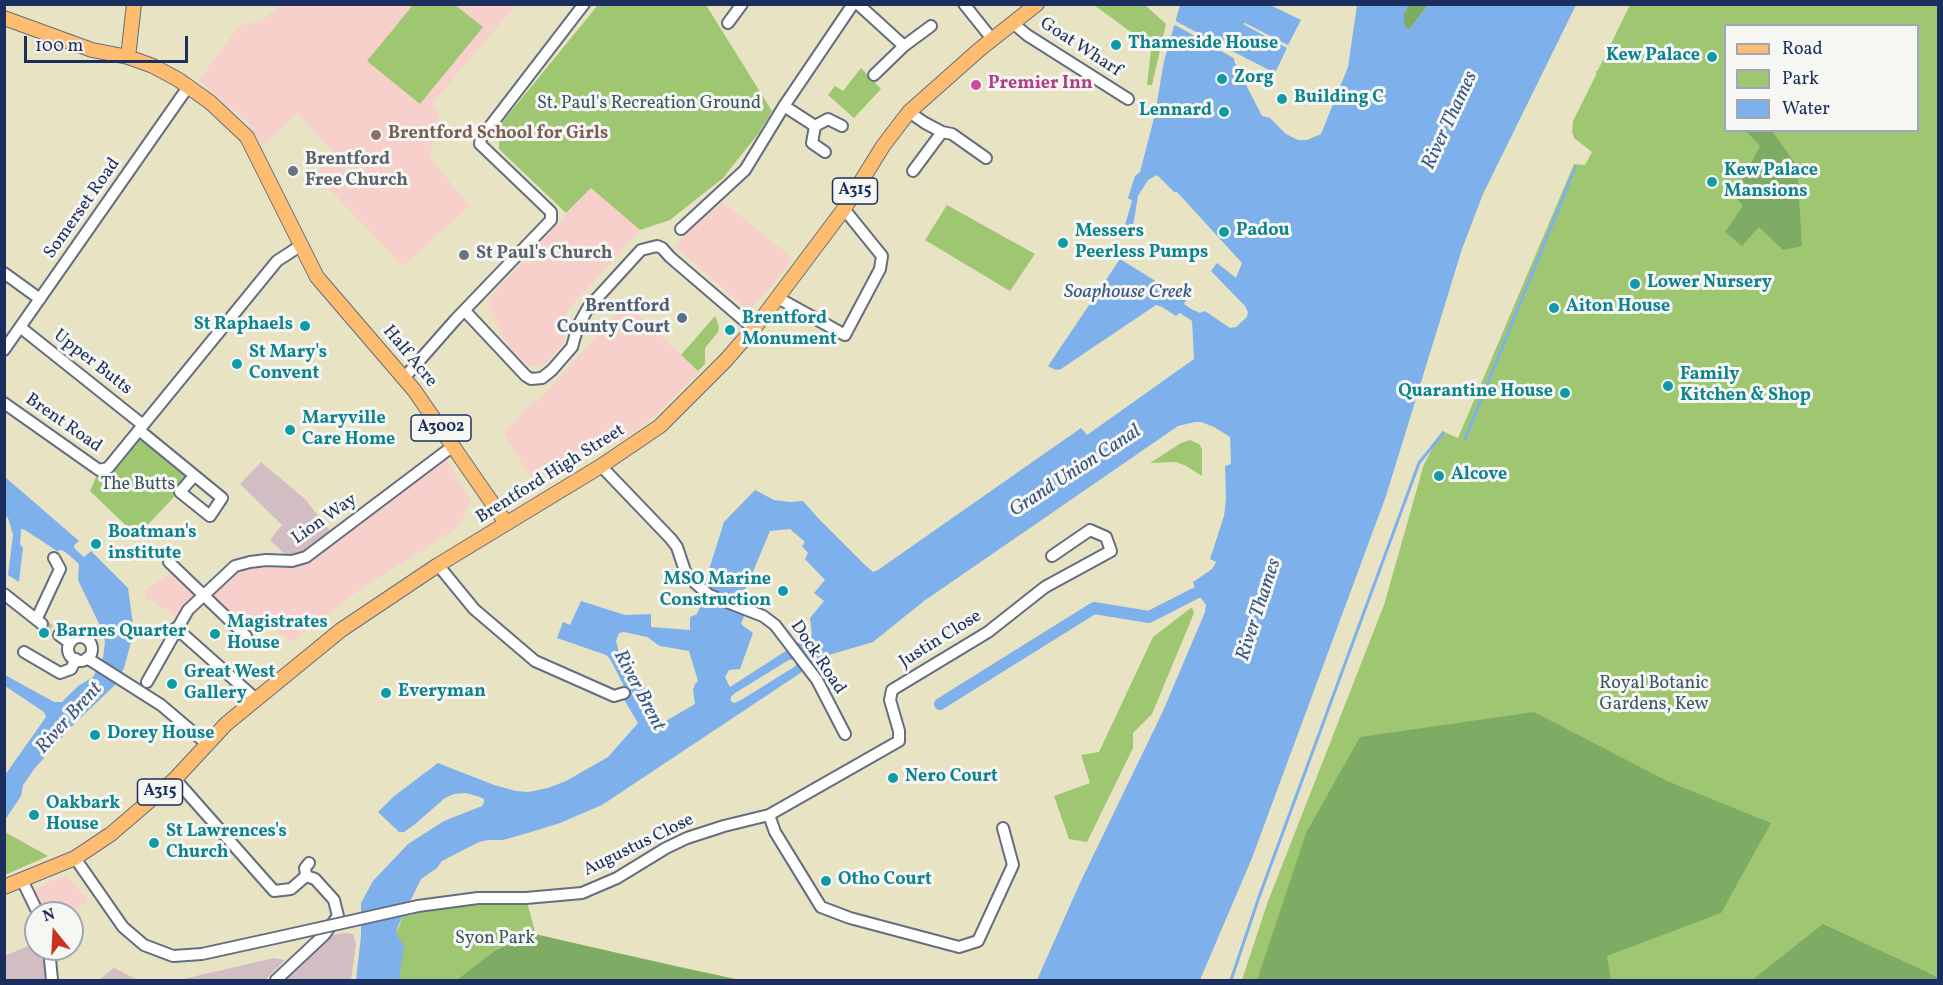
<!DOCTYPE html>
<style>
body{margin:0}
#map{position:relative;width:1943px;height:985px;overflow:hidden;background:#e8e3c3;font-family:Vollkorn,serif}
canvas{display:block}
.frame{position:absolute;inset:0;border:6px solid #1b2f5e;pointer-events:none}
.legend{position:absolute;left:1724px;top:24px;width:195px;height:108px;box-sizing:border-box;background:#f6f6f2;border:2px solid #9ea6b7;margin:0;padding:8px 10px;list-style:none;font-size:18px;color:#1b2f5e}
.legend li{display:flex;align-items:center;gap:12px;height:30px}
.legend b{width:30px;border:2px solid #9ea6b7}
.north{position:absolute;left:24px;top:901px;width:60px;height:60px;box-sizing:border-box;background:#f6f6f2;border:2px solid #9ea6b7;border-radius:50%;rotate:342deg;font-size:16px;font-weight:700;line-height:24px;text-align:center;color:#1b2f5e}
.north::after{content:'';display:block;margin:auto;width:21px;height:27px;background:#c8321e;clip-path:polygon(50% 0,100% 100%,50% 72%,0 100%)}
.scale{position:absolute;left:24px;top:36px;width:164px;height:27px;box-sizing:border-box;border:3px solid #1b2f5e;border-top:0;padding-left:8px;font-size:18px;line-height:21px;white-space:nowrap;color:#1b2f5e;-webkit-text-stroke:4px #f6f6f2;paint-order:stroke}
</style>
<div id="map">
<canvas width="1943" height="985"></canvas>
<div class="frame"></div>
<ul class="legend">
<li><b style="height:8px;background:#fdbc6f"></b>Road</li>
<li><b style="height:16px;background:#9fc772"></b>Park</li>
<li><b style="height:16px;background:#7eb1eb"></b>Water</li>
</ul>
<div class="north">N</div>
<div class="scale">100 m</div>
</div>
<script>
const c = document.querySelector('canvas').getContext('2d');
c.lineJoin = 'round';
function paint(path, color) { c.fillStyle = color; c.fill(path, 'evenodd'); }
const poly = rows => new Path2D(rows.map(r => 'M' + r).join(''));
function trace(path, color, width, dash) { c.strokeStyle = color; c.lineWidth = width; c.lineCap = dash ? 'butt' : 'round'; c.setLineDash(dash || []); c.stroke(path); }
function label(font, color, halo, rows, align = 'center') {
  c.font = font + ' Vollkorn,serif'; c.lineWidth = 6; c.setLineDash([]); c.textBaseline = 'middle'; c.strokeStyle = halo; c.fillStyle = color; for (const [text, x, y, turn = 0] of rows) {
    c.save(); c.translate(x, y); c.rotate((+turn || 0) * Math.PI / 180); c.textAlign = isNaN(turn) ? turn : align; if (halo) c.strokeText(text, 0, 0); c.fillText(text, 0, 0); c.restore();
  }
}
paint(poly([
 [280,5,516,5,432,104,440,118,429,157,470,206,403,266,315,174,335,154,297,113,262,147,248,123,199,80,239,26,263,20],
 [591,188,640,230,567,311,565,316,565,342,544,365,535,367,526,364,508,346,488,306,489,298],
 [723,202,793,258,777,280,749,311,675,246,687,232],
 [626,303,699,372,652,418,620,442,618,440,538,489,504,433,534,400,537,402],
 [444,454,471,503,456,529,359,590,291,642,263,618,246,636,202,596,182,619,146,598,144,591,176,570,202,595,235,566,292,561],
 [60,877,68,877,88,901,71,913,43,913,34,889]
]), '#f7d0cb');
paint(poly([
 [261,462,305,499,334,536,292,561,270,540,282,525,240,484],
 [345,933,353,934,356,944,351,980,283,980,326,936],
 [36,943,36,949,43,949,47,980,5,980,4,956],
 [274,958,285,960,265,980,179,980],
 [114,968,138,980,99,980]
]), '#d2bec2');
paint(poly([
 [413,5,455,5,483,27,420,104,367,61],
 [598,5,706,5,772,111,758,134,723,178,670,220,640,230,591,188,566,213,499,149,499,126],
 [1094,5,1145,5,1166,24,1152,85,1147,85,1151,50,1145,46,1147,44],
 [1630,5,1938,5,1938,980,1242,980,1267,904,1384,605,1424,464,1442,431,1458,438,1574,164,1585,165,1592,152,1574,138,1572,131,1573,121,1596,75,1596,71,1598,70],
 [1726,26,1918,26,1918,130,1726,130],
 [861,68,881,89,854,118,828,95,835,86,843,91],
 [947,205,1035,254,1010,291,925,240],
 [715,316,719,326,718,332,705,348,705,364,698,371,681,355],
 [139,430,194,476,137,536,90,491,99,470],
 [1190,440,1199,444,1202,449,1202,476,1186,466,1176,462,1150,463,1181,443],
 [1192,607,1194,613,1152,714,1133,733,1133,748,1087,842,1069,839,1054,796,1090,783,1081,755,1099,752,1153,637],
 [5,832,48,856,5,875],
 [526,898,536,935,740,980,398,980,396,933,405,912]
]), '#9fc772');
paint(poly([
 [1406,5,1428,5,1410,29,1405,28,1404,22,1404,13,1407,9],
 [1746,131,1772,131,1797,166,1802,246,1783,250,1759,227,1742,246,1725,232,1743,206,1731,191,1742,180,1760,146],
 [1534,712,1667,781,1771,823,1721,913,1607,956,1611,980,1257,980,1306,833,1360,737],
 [1823,924,1931,974,1938,978,1938,980,1752,980],
 [535,934,682,968,740,980,457,980,496,950]
]), '#7fac64');
paint(poly([
 [1180,5,1270,5,1301,20,1288,45,1245,23,1243,24,1287,48,1275,73,1232,51,1235,63,1262,116,1270,118,1286,134,1298,140,1307,140,1321,134,1348,67,1357,5,1406,5,1407,9,1404,13,1404,22,1406,28,1410,29,1428,5,1576,5,1483,194,1462,249,1386,496,1366,550,1252,858,1200,980,1037,980,1079,885,1163,711,1205,612,1206,605,1201,598,1196,598,1193,590,1195,589,1193,582,1212,569,1216,562,1210,559,1224,516,1226,499,1225,466,1231,464,1230,437,1214,427,1201,422,1195,422,1178,426,1165,435,924,601,873,642,829,655,820,660,602,805,560,823,528,833,503,840,488,840,479,842,442,861,437,868,421,879,398,926,396,933,404,947,399,980,356,980,361,936,361,903,373,881,408,844,444,821,482,806,484,802,484,799,477,796,465,793,454,794,445,798,414,825,404,832,399,832,378,812,393,797,438,763,494,785,516,791,528,792,548,788,566,781,608,757,638,723,623,698,628,694,610,659,606,655,557,638,563,622,570,625,581,601,625,615,651,614,651,627,690,630,690,617,697,614,703,599,706,579,724,522,755,490,774,500,789,502,803,501,818,518,864,564,873,572,878,570,1081,428,1087,435,1194,359,1192,321,1180,313,1176,316,1162,307,1156,305,1061,369,1056,370,1048,366,1120,259,1186,300,1184,304,1191,309,1200,313,1205,311,1230,328,1236,327,1247,317,1248,312,1245,306,1211,271,1217,263,1236,278,1242,263,1177,192,1174,192,1157,175,1148,180,1138,196,1133,226,1125,225,1132,201,1128,198,1135,176,1140,172,1154,118,1152,115,1155,114,1164,61],
 [790,529,805,542,802,546,808,553,805,559,825,580,814,593,824,601,810,618,812,634,730,687,725,677,729,670,740,669,753,633,741,624,749,603,742,598,770,531],
 [624,632,647,637,660,646,689,651,698,681,695,684,693,690,695,704,664,722,644,687,637,690,620,656,616,641,619,633],
 [789,660,797,663,794,667,732,702,731,697,734,694],
 [5,477,79,541,74,545,75,549,84,557,91,551,128,588,134,631,124,668,114,686,71,727,35,768,23,785,21,796,5,820,5,775,46,717,44,712,5,686,5,675,54,702,62,702,78,686,93,677,103,658,105,642,101,628,78,580,79,564,69,555,62,550,57,551,25,530,21,529,20,544,23,548,19,582,8,575,13,535,8,518,5,516]
]), '#7eb1eb');
paint(poly([
 [1172,19,1249,61,1248,63,1235,56,1237,60,1186,31,1171,23],
 [795,659,797,663,794,667,741,700,734,703,730,700,734,694,789,660]
]), '#e8e3c3');
trace(poly([
 [1465,439,1575,168],
 [1231,980,1259,897,1419,463,1443,433]
]), '#7eb1eb', 3);
trace(poly([
 [940,704,1094,608,1149,617,1194,594]
]), '#7eb1eb', 12);
trace(poly([
 [42,624,59,635]
]), '#bfbfaf', 10, [10, 5]);
const minor = poly([
 [858,4,904,46,931,26],
 [964,4,992,39],
 [728,23,742,4],
 [1014,24,1027,35,1128,99],
 [874,75,904,46],
 [784,106,815,126,828,119,842,126],
 [909,112,925,123,942,132,952,134,986,158],
 [815,126,812,143,825,152],
 [913,171,942,132],
 [681,229,745,170,784,106,853,4],
 [4,273,40,299],
 [778,298,845,335,880,269,882,256,844,209],
 [465,311,526,376,531,379,542,378,552,370,572,347,578,326,588,308,641,250,657,246,662,248,670,257,754,329],
 [20,327,143,425],
 [4,350,188,87],
 [404,378,456,319,551,220,551,212,480,144,481,138,584,4],
 [4,403,99,470,108,468,277,261,300,246],
 [139,430,222,498,210,516,180,492,194,476],
 [601,466,671,539,677,547,685,571,693,581,709,595,763,616,775,625,817,680,845,734],
 [169,562,246,636],
 [438,565,474,609,535,661,614,696,624,693],
 [4,594,42,624],
 [37,618,60,569,54,558],
 [176,628,256,699],
 [59,635,70,643],
 '68 649a12 12 0 1 1 24 0a12 12 0 1 1-24 0Z',
 [24,652,60,673,71,669,76,659],
 [87,658,161,705,207,744],
 [147,682,188,610,235,566,250,562,266,560,292,561,306,557,453,446],
 [175,779,274,891,291,889,306,876],
 [769,815,775,832,821,907,850,918,959,947,978,941,1013,865,1003,828],
 [75,858,123,927,144,945,173,956,202,954,293,934],
 [306,876,305,868,309,863],
 [22,880,38,913],
 [418,906,478,898,526,898,582,893,617,878,666,848,687,838,724,826,769,815,899,741,899,731,890,700,892,690,988,632,1045,587,1111,551,1106,537,1090,530,1052,556],
 [49,949,52,980],
 [276,980,324,935,338,916,334,900,315,879,306,876]
]);
const major = poly([
 [4,18,92,50,128,57,153,66,179,80,211,103,247,137,317,277,414,390,506,523],
 [128,57,134,4],
 [4,887,75,858,111,834,175,779,226,724,341,630,438,565,601,466,660,426,726,360,760,321,844,209,883,146,909,112,980,49,1037,4]
]);
trace(minor, '#636e81', 14);
trace(major, '#636e81', 16);
trace(minor, '#fff', 10);
trace(major, '#fdbc6f', 14);
const minorBridge = poly([
 [293,934,418,906]
]);
trace(minorBridge, '#636e81', 14, []);
trace(minorBridge, '#fff', 10);
for (const [x, y, r, color] of [
 [1116,45,6,"#0f9aa8"],
 [1712,57,6,"#0f9aa8"],
 [1222,79,6,"#0f9aa8"],
 [976,85,6,"#d1479c"],
 [1282,99,6,"#0f9aa8"],
 [1224,112,6,"#0f9aa8"],
 [376,135,6,"#8d6e63"],
 [293,171,6,"#6b7280"],
 [1712,182,6,"#0f9aa8"],
 [1224,232,6,"#0f9aa8"],
 [1063,243,6,"#0f9aa8"],
 [464,255,6,"#6b7280"],
 [1635,284,6,"#0f9aa8"],
 [1554,308,6,"#0f9aa8"],
 [682,318,6,"#5c6f8a"],
 [305,326,6,"#0f9aa8"],
 [730,330,6,"#0f9aa8"],
 [237,364,6,"#0f9aa8"],
 [1668,386,6,"#0f9aa8"],
 [1565,393,6,"#0f9aa8"],
 [290,430,6,"#0f9aa8"],
 [1439,476,6,"#0f9aa8"],
 [96,544,6,"#0f9aa8"],
 [783,591,6,"#0f9aa8"],
 [44,633,6,"#0f9aa8"],
 [215,634,6,"#0f9aa8"],
 [172,684,6,"#0f9aa8"],
 [386,693,6,"#0f9aa8"],
 [95,735,6,"#0f9aa8"],
 [893,778,6,"#0f9aa8"],
 [34,815,6,"#0f9aa8"],
 [154,843,6,"#0f9aa8"],
 [826,881,6,"#0f9aa8"]
]) { const dot = new Path2D(); dot.arc(x, y, r, 0, 2 * Math.PI); c.fillStyle = color; c.fill(dot); trace(dot, '#f6f6f2', 2); }
for (const [x, y, w] of [
 [855,191,45],
 [441,428,60],
 [160,792,45]
]) { const box = new Path2D(); box.roundRect(x - w / 2, y - 13, w, 26, 4.5); c.fillStyle = '#f6f6f2'; c.fill(box); trace(box, '#1b2f5e', 1.5); }
label('bold 16px', '#1b2f5e', null, [
 ["A315",855,191],
 ["A3002",441,428],
 ["A315",160,792]
]);
label('bold 18px', '#0d838f', '#f6f6f2', [
 ["Thameside House",1128,45],
 ["Kew Palace",1700,57,"right"],
 ["Zorg",1234,79],
 ["Building C",1294,99],
 ["Lennard",1212,112,"right"],
 ["Kew Palace",1724,172],
 ["Mansions",1724,193],
 ["Padou",1236,232],
 ["Messers",1075,233],
 ["Peerless Pumps",1075,254],
 ["Lower Nursery",1647,284],
 ["Aiton House",1566,308],
 ["Brentford",742,320],
 ["Monument",742,341],
 ["St Raphaels",293,326,"right"],
 ["St Mary's",249,354],
 ["Convent",249,375],
 ["Family",1680,376],
 ["Kitchen & Shop",1680,397],
 ["Quarantine House",1553,393,"right"],
 ["Maryville",302,420],
 ["Care Home",302,441],
 ["Alcove",1451,476],
 ["Boatman's",108,534],
 ["institute",108,555],
 ["MSO Marine",771,581,"right"],
 ["Construction",771,602,"right"],
 ["Magistrates",227,624],
 ["House",227,645],
 ["Barnes Quarter",56,633],
 ["Great West",184,674],
 ["Gallery",184,695],
 ["Everyman",398,693],
 ["Dorey House",107,735],
 ["Nero Court",905,778],
 ["Oakbark",46,805],
 ["House",46,826],
 ["St Lawrences's",166,833],
 ["Church",166,854],
 ["Otho Court",838,881]
], 'left');
label('18px', '#1b2f5e', '#f6f6f2', [
 ["Goat Wharf",1080,48,33],
 ["Somerset Road",83,209,-55],
 ["Half Acre",409,357,50],
 ["Upper Butts",92,363,38],
 ["Brent Road",63,424,35],
 ["Brentford High Street",551,475,-32],
 ["Lion Way",325,520,-35],
 ["Justin Close",941,640,-32],
 ["Dock Road",817,658,56],
 ["Augustus Close",639,846,-26]
]);
label('bold 18px', '#b23c85', '#f6f6f2', [
 ["Premier Inn",988,85]
], 'left');
label('18px', '#3c5563', '#f6f6f2', [
 ["St. Paul's Recreation Ground",649,105],
 ["The Butts",138,486],
 ["Royal Botanic",1654,685],
 ["Gardens, Kew",1654,706],
 ["Syon Park",495,940]
]);
label('bold 18px', '#785e54', '#f6f6f2', [
 ["Brentford School for Girls",388,135]
], 'left');
label('bold 18px', '#5b616d', '#f6f6f2', [
 ["Brentford",305,161],
 ["Free Church",305,182],
 ["St Paul's Church",476,255]
], 'left');
label('bold 18px', '#4e5e75', '#f6f6f2', [
 ["Brentford",670,308],
 ["County Court",670,329]
], 'right');
label('italic 20px', '#395688', '#f6f6f2', [
 ["River Thames",1451,121,-65],
 ["Soaphouse Creek",1128,293],
 ["Grand Union Canal",1076,472,-33],
 ["River Thames",1260,610,-72],
 ["River Brent",638,691,62],
 ["River Brent",70,719,-48]
]);
</script>
